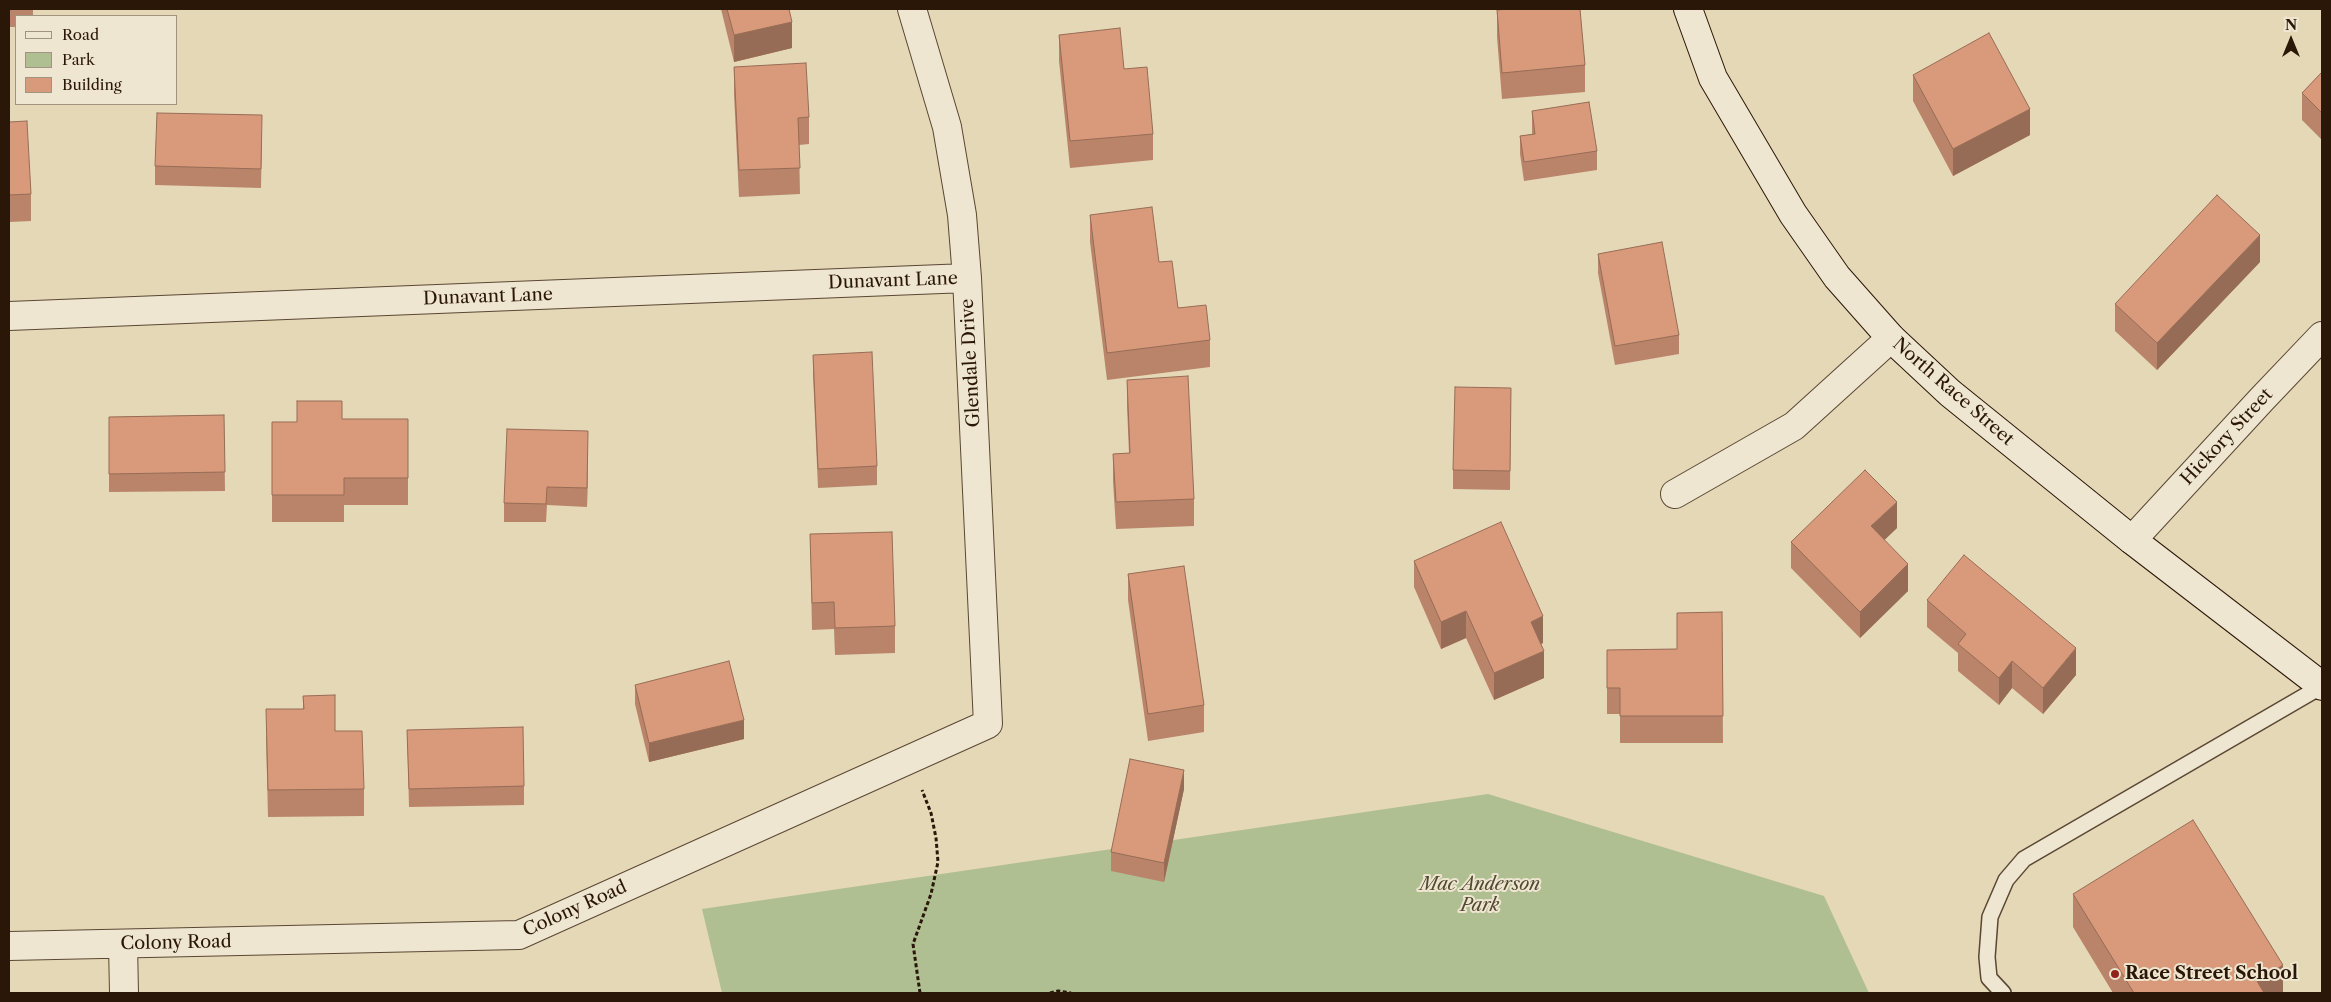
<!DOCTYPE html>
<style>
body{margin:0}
#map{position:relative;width:2331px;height:1002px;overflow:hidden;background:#e5d8b6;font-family:"Libre Caslon Text",serif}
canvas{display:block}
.frame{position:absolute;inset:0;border:10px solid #2b1708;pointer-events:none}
.legend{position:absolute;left:15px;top:15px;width:162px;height:90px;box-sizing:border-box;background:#eee6d0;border:1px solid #a09380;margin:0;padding:6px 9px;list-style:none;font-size:15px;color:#2b1708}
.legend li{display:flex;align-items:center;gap:10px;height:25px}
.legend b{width:25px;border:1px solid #a09380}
.north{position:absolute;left:2266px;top:15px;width:50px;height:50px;-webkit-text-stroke:4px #eee6d0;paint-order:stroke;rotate:0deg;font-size:14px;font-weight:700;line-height:20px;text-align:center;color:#2b1708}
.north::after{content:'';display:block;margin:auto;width:18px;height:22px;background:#2b1708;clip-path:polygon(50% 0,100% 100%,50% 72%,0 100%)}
</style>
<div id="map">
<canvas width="2331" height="1002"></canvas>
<div class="frame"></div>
<ul class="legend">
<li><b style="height:6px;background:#eee6d0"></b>Road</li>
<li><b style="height:14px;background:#b0bf91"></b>Park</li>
<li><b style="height:14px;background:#d89a7b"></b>Building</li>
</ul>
<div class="north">N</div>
</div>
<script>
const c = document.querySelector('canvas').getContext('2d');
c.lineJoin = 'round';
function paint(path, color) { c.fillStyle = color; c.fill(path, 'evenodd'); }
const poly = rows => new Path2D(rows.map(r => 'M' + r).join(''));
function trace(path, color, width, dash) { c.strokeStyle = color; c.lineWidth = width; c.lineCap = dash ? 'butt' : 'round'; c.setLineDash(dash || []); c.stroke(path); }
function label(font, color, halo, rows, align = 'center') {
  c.font = font + ' "Libre Caslon Text",serif'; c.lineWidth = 4; c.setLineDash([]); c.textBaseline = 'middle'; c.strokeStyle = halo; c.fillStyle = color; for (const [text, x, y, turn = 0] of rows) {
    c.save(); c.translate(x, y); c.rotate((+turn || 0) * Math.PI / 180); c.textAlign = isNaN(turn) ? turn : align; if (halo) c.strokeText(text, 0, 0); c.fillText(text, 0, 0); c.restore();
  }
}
paint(poly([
 [1488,794,1824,896,1869,993,722,993,702,909]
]), '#b0bf91');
const lane = poly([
 [2003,993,1989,978,1987,957,1990,917,2006,880,2024,859,2322,686]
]);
const street = poly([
 [9,316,967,278],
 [1675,494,1794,426,1891,338],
 [2132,540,2262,399,2322,336],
 [123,944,124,993],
 [9,946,519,935,988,724,967,278,962,215,947,127,912,9]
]);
const secondary = poly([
 [1688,9,1713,78,1793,214,1837,277,1891,338,1950,393,2132,540,2322,686]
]);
trace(lane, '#5a4734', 18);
trace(street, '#5a4734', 30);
trace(secondary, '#2b1708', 30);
trace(poly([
 [920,993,913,944,931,894,938,862,936,838,931,813,922,790],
 [1050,993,1058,991,1071,993]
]), '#2b1708', 3, [4, 2.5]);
trace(lane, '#eee6d0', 15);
trace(street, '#eee6d0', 28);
trace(secondary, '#eee6d0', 28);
paint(poly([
 [9,9,33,9,33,16,16,16,16,27,9,27],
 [721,9,789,9,792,48,734,62],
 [1506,9,1580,9,1585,65,1585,92,1502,99,1497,37,1497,10],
 [1059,35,1124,69,1153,134,1153,160,1070,168,1059,61],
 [734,67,809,117,809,144,799,145,800,194,739,197,734,94],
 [2322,72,2322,140,2302,120,2302,93],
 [1913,75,2030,135,1953,176,1913,101],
 [1532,111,1597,151,1597,170,1524,181,1520,154,1520,136,1532,134],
 [9,122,31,194,31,221,9,222],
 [262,134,261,188,155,185,155,166],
 [1090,215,1159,262,1178,308,1210,340,1210,367,1107,380,1090,242],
 [1598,254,1679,335,1679,354,1615,365,1598,273],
 [2260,262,2157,370,2115,331,2115,304],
 [813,355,877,466,877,485,818,488,813,374],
 [1127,380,1194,499,1194,526,1116,529,1113,481,1113,454,1129,453,1127,407],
 [1511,388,1510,490,1453,489,1453,470],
 [224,415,225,491,109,492,109,417],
 [342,419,408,419,408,505,344,505,344,522,272,522,272,422,297,422],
 [588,450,587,507,547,505,546,522,504,522,504,503],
 [1897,528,1884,540,1908,591,1860,638,1791,568,1791,542],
 [810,534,895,626,895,653,835,655,834,629,812,630],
 [1414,561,1543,643,1541,644,1544,678,1494,700,1466,638,1441,649,1414,587],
 [1128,574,1204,705,1204,732,1148,741,1128,600],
 [1927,600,2076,675,2043,714,2012,688,1999,705,1958,671,1958,653,1927,627],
 [1722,612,1723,743,1620,743,1620,714,1607,714,1607,650,1677,649],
 [635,685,744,739,649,762,635,704],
 [303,696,335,731,364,789,364,816,268,817,266,736,303,709],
 [407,730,524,786,524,805,409,807],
 [1184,789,1164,882,1111,871,1111,852],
 [2073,894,2283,993,2113,993,2073,927]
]), '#ba846a');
paint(poly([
 [792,22,792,48,734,62,734,35],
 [2030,109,2030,135,1953,176,1953,149],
 [2260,235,2260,262,2157,370,2157,343],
 [588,431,588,450,587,507,587,488],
 [1897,502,1897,528,1871,553,1871,526],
 [1908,564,1908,591,1860,638,1860,612],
 [1466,611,1466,638,1441,649,1441,622],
 [1543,616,1543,643,1531,649,1531,622],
 [2076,648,2076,675,2043,714,2043,688],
 [1544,651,1544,678,1494,700,1494,673],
 [2012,661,2012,688,1999,705,1999,678],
 [744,720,744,739,649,762,649,743],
 [1184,770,1184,789,1164,882,1164,863],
 [2283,965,2283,993,2257,993,2257,981]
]), '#976c56');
const building = poly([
 [727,9,789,9,792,22,734,35,727,9],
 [1509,9,1580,9,1585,65,1502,73,1497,10,1509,9],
 [1120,28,1124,69,1147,67,1153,134,1070,141,1059,35,1120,28],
 [1989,33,2030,109,1953,149,1913,75,1989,33],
 [806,63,809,117,798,118,800,168,739,170,734,67,806,63],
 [2322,72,2322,113,2302,93,2322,72],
 [1589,102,1597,151,1524,162,1520,136,1535,134,1532,111,1589,102],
 [157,113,262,115,261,169,155,166,157,113],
 [27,121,31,194,9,195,9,122,27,121],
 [2217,195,2260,235,2157,343,2115,304,2217,195],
 [1152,207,1159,262,1172,261,1178,308,1206,305,1210,340,1107,353,1090,215,1152,207],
 [1662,242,1679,335,1615,346,1598,254,1662,242],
 [872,352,877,466,818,469,813,355,872,352],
 [1188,376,1194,499,1116,502,1113,454,1130,453,1127,380,1188,376],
 [1455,387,1511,388,1510,471,1453,470,1455,387],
 [297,401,342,401,342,419,408,419,408,478,344,478,344,495,272,495,272,422,297,422,297,401],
 [224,415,225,472,109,474,109,417,224,415],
 [507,429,588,431,587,488,547,487,546,504,504,503,507,429],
 [1865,470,1897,502,1871,526,1908,564,1860,612,1791,542,1865,470],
 [1501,522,1543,616,1531,622,1544,651,1494,673,1466,611,1441,622,1414,561,1501,522],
 [892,532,895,626,835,628,834,602,812,603,810,534,892,532],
 [1964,555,2076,648,2043,688,2012,661,1999,678,1958,644,1966,634,1927,600,1964,555],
 [1184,566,1204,705,1148,714,1128,574,1184,566],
 [1722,612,1723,716,1620,716,1620,688,1607,688,1607,650,1677,649,1677,613,1722,612],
 [729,661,744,720,649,743,635,685,729,661],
 [335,695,335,731,362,731,364,789,268,790,266,709,304,709,303,696,335,695],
 [523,727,524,786,409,789,407,730,523,727],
 [1130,759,1184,770,1164,863,1111,852,1130,759],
 [2193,820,2283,965,2257,981,2264,993,2134,993,2073,894,2193,820]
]);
paint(building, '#d89a7b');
trace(building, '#976c56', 1);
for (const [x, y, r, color] of [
 [2115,974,5,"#8f2418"]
]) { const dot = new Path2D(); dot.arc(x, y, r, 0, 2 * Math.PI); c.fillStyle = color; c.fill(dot); trace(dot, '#eee6d0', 2); }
label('18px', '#2b1708', '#eee6d0', [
 ["Dunavant Lane",893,281,-2],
 ["Dunavant Lane",488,297,-2],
 ["Glendale Drive",971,363,-93],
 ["North Race Street",1953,392,41],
 ["Hickory Street",2227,437,-47],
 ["Colony Road",575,909,-24],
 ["Colony Road",176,943,-1]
]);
label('italic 18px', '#534931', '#eee6d0', [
 ["Mac Anderson",1480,885],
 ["Park",1480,906]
]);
label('bold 18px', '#2b1708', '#eee6d0', [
 ["Race Street School",2125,974]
], 'left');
</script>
